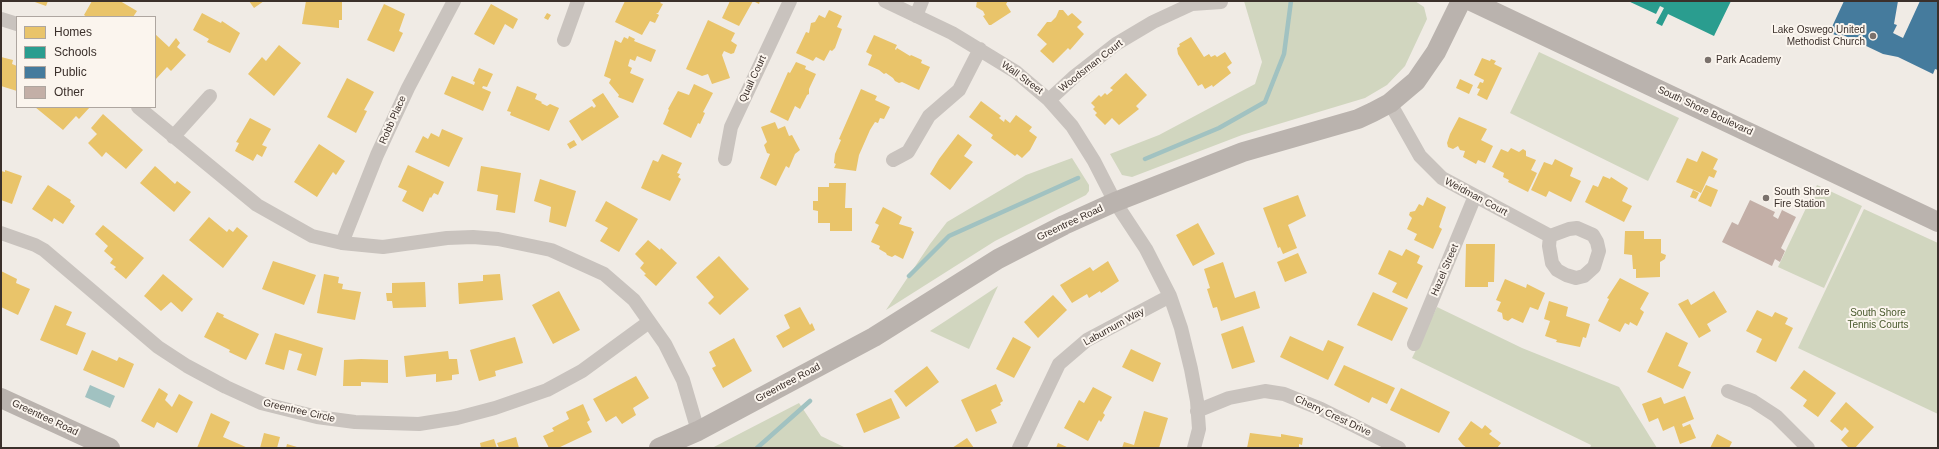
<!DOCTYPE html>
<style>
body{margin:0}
#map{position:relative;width:1939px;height:449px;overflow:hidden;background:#f0ebe5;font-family:Arial,sans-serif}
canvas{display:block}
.frame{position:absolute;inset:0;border:2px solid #3b302b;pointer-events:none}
.legend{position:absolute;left:16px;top:16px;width:140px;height:92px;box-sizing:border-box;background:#fbf5ee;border:1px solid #aea6a0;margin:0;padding:5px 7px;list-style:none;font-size:12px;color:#3b302b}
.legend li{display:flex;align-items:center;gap:8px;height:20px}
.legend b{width:20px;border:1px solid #aea6a0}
</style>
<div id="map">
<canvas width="1939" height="449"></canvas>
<div class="frame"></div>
<ul class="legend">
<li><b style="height:11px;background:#e9c46a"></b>Homes</li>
<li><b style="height:11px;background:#2a9d8f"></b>Schools</li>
<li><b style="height:11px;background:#457b9d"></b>Public</li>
<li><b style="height:11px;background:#c3afa7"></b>Other</li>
</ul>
</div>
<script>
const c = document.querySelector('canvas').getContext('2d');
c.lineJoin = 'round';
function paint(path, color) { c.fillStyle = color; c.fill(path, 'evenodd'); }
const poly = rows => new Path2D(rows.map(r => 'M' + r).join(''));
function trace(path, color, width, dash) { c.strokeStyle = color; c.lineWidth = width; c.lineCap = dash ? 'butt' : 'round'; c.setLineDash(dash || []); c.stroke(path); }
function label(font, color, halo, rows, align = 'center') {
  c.font = font + ' Arial,sans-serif'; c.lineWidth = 4; c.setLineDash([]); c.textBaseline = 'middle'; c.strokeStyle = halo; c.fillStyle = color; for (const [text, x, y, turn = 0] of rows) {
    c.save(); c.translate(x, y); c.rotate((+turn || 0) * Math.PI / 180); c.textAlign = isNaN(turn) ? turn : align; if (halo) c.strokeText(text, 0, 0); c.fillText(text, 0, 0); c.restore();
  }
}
paint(poly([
 [1244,1,1415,1,1424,7,1427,19,1405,66,1387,85,1365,98,1242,135,1132,177,1122,175,1110,154,1159,135,1255,84,1262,62],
 [1539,52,1679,118,1648,181,1510,113],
 [1072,158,1089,185,1089,191,1086,195,995,241,886,310,930,244,947,222,1026,175],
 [1817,185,1862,206,1824,288,1778,267],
 [1864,209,1938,243,1938,414,1798,348],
 [998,286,969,349,930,331,947,320],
 [1437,307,1522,348,1619,387,1657,448,1590,448,1591,445,1412,358],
 [799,403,821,436,846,448,712,448]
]), '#d1d6bf');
paint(poly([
 [90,385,115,396,110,408,85,397]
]), '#a1c2c1');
paint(poly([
 [32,1,48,1,46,6],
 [92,1,120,1,137,11,133,17,87,17,84,15],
 [249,1,264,1,254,8],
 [306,1,342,1,342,20,339,20,339,28,302,24],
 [625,1,662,1,660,3,663,4,658,13,656,13,659,15,655,23,650,21,642,35,615,22],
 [730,1,760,1,759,4,753,1,739,26,722,18],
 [977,1,1008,1,1006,4,1011,12,991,25,989,25,983,16,985,15,983,11,976,7],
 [384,4,405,14,399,31,403,33,394,52,367,40],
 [491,4,518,19,513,29,505,24,494,45,474,34],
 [829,10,842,16,837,27,842,29,835,48,832,51,830,50,824,61,816,57,813,61,796,53,806,32,809,33,811,23,815,22,819,15,825,18],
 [1059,10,1063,10,1068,16,1072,13,1082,22,1077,27,1084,34,1070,50,1068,48,1053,63,1040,51,1047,44,1037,35,1047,22,1051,22,1056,17],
 [202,13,221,23,222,21,240,33,230,53,207,42,209,39,193,30],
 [547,13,551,15,548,20,544,18],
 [708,20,735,33,731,41,737,45,734,53,731,54,724,51,722,55,730,78,712,84,708,74,702,76,686,69],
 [155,34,169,47,176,38,180,43,177,47,186,55,171,71,167,67,155,80],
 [874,35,897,45,895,49,896,50,897,48,910,56,911,55,922,60,921,63,930,67,919,90,902,82,899,83,895,81,893,78,886,73,884,74,879,70,868,65,872,55,866,52],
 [629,36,635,39,634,41,656,50,651,62,637,56,635,61,630,59,628,66,632,68,630,73,644,79,633,103,618,97,619,95,609,83,611,79,604,76,615,40,621,43,624,37,628,39],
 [1191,37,1204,57,1209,54,1211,57,1215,55,1217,57,1225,52,1232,63,1227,67,1231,73,1213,87,1212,85,1205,89,1202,84,1198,86,1178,54,1177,48,1180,46,1179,44],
 [279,45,301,63,274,96,248,74,262,57,266,61],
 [1,57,13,60,12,64,17,66,17,91,1,86],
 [1482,58,1490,61,1491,59,1496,61,1494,64,1502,68,1487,100,1477,95,1480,89,1477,88,1480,82,1483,83,1484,80,1474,75],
 [796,62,806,66,805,69,816,74,809,89,809,94,807,95,800,109,795,106,788,121,770,112,788,72,790,73],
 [479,68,493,74,487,87,483,86,482,88,491,92,483,111,444,94,452,76,474,85,475,82,473,81],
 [1126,73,1147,95,1136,106,1139,109,1119,125,1112,118,1105,125,1095,115,1097,113,1093,109,1095,107,1091,103,1099,95,1101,97,1105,93,1107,95,1113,90,1110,88],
 [347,78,374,92,364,110,367,111,356,133,327,117],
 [1460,79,1473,85,1469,94,1456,88],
 [694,84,713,93,703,112,705,113,700,124,698,123,691,138,663,124,669,110,668,109,678,91,689,95],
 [517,86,537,94,535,99,542,102,541,103,547,106,550,104,559,108,549,131,510,115,511,112,507,111],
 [861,89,877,96,875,100,890,107,884,119,880,118,878,123,875,122,870,130,859,155,856,171,834,168,836,164,834,163,835,154,841,140,839,139],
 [603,93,619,117,582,141,569,121,592,106,594,108,596,106,592,100],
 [981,101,1001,116,999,118,1004,122,1005,119,1010,123,1016,115,1032,127,1029,131,1037,137,1030,150,1022,158,1017,154,1015,156,991,138,993,135,969,117],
 [35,107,90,107,79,119,76,116,63,130],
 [103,114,143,150,126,169,106,152,102,157,88,143,97,134,91,128],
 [1459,117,1487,129,1481,140,1493,146,1485,163,1478,160,1476,164,1463,157,1465,151,1460,150,1458,146,1453,149,1448,147,1447,143,1450,134],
 [250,118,271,129,262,145,267,147,262,157,257,154,253,161,235,151,239,143,236,142],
 [775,122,778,129,785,126,789,136,792,135,800,150,795,154,789,168,786,166,776,186,760,178,770,154,767,153,764,145,767,142,761,127],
 [442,129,463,138,449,167,415,152,423,136,428,139,431,133,439,137],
 [958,134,972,145,964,156,973,162,950,190,930,174,939,159],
 [574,140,577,145,570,149,567,144],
 [319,144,345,161,336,175,333,172,317,197,294,182],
 [1511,148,1519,152,1523,149,1526,151,1526,156,1536,160,1531,170,1537,173,1528,192,1508,182,1509,180,1503,177,1504,173,1492,167,1501,149,1508,152],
 [1702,151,1718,159,1713,169,1717,171,1714,178,1709,176,1701,193,1676,182,1687,158,1697,162],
 [662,154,682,163,677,173,680,174,678,177,681,179,670,201,641,188,653,160,658,162],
 [1555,159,1573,168,1570,176,1581,181,1571,202,1549,191,1546,197,1531,190,1544,162,1552,165],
 [408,165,444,182,438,195,434,193,431,198,430,197,423,212,402,201,407,191,398,187],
 [155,166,175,184,177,181,191,192,174,212,140,183],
 [481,166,521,173,515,213,496,210,498,195,477,191],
 [5,170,22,176,12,204,1,200,1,171,5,172],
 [1603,176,1610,179,1611,177,1628,188,1622,201,1632,206,1624,222,1585,202,1593,185,1598,187],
 [540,179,576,191,566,227,549,222,551,207,534,201],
 [829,183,846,183,845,208,852,208,852,231,830,231,830,223,818,223,818,211,813,210,813,201,818,201,818,187,829,187],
 [48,185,71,200,70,202,75,206,63,224,54,218,52,222,32,209],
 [1706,185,1718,190,1711,207,1698,201],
 [1693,190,1699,193,1696,199,1690,197],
 [1298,195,1306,216,1288,225,1297,248,1283,254,1280,247,1278,248,1263,208],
 [1427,197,1446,207,1439,227,1442,229,1433,249,1414,240,1417,234,1407,229,1412,218,1409,215,1410,212,1415,211,1419,204,1423,206],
 [606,201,638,219,619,252,600,241,608,228,595,221],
 [883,207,902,217,899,224,912,228,911,230,914,232,903,259,895,255,892,257,887,255,886,253,879,249,880,246,871,242,879,225,875,223],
 [209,217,227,232,229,229,233,232,237,227,248,236,223,268,189,240],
 [1198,223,1215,254,1193,266,1176,235],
 [103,225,144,258,126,279,114,269,116,267,110,263,113,259,104,251,108,246,95,234],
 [1625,231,1644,231,1644,239,1661,239,1661,253,1666,255,1665,259,1660,262,1660,277,1636,278,1636,269,1633,269,1632,255,1624,254],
 [648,240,660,250,661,248,677,263,656,286,644,275,646,274,640,268,644,263,635,254],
 [1466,244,1495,244,1494,282,1488,282,1488,287,1465,287],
 [1406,249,1420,256,1417,263,1423,266,1407,299,1392,292,1397,283,1378,274,1389,250,1402,256],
 [1298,253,1307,273,1285,282,1277,262],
 [719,256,749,289,720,315,708,303,714,297,696,277],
 [273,261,316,275,304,305,262,289],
 [1108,261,1119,281,1101,293,1100,291,1089,298,1087,294,1072,303,1060,285,1090,267,1093,271],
 [1223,262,1235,298,1255,291,1260,308,1221,321,1217,307,1213,308,1207,289,1210,288,1204,269],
 [1,271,17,279,16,283,30,289,18,315,1,307],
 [163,274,193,299,182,312,171,302,161,311,144,296],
 [324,274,339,277,338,283,343,284,342,289,361,292,355,320,317,313],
 [500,274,503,300,459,304,458,283,483,281,483,275],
 [1620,278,1649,293,1640,309,1644,312,1637,326,1630,322,1629,325,1625,323,1620,332,1598,321,1609,299,1607,298],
 [1505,279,1526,288,1527,284,1545,293,1538,310,1530,307,1523,323,1512,318,1508,321,1503,319,1502,313,1497,311,1501,302,1496,300],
 [425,282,426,307,393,308,392,301,387,301,386,293,392,293,392,283],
 [559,291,580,330,553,344,532,305],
 [1714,291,1727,312,1707,324,1711,331,1699,338,1678,304,1688,299,1691,305],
 [1373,292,1408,308,1392,341,1357,325],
 [1053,295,1067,310,1038,338,1024,322],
 [1549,301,1568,307,1566,316,1590,324,1586,338,1583,337,1580,347,1556,342,1557,340,1545,336,1550,321,1544,319],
 [55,305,72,312,66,325,86,333,77,355,40,340],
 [800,307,810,325,812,323,815,330,783,348,776,336,790,328,784,315],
 [1757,310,1772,317,1775,312,1788,318,1785,324,1793,328,1776,362,1756,352,1762,339,1746,331],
 [217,312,224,315,223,317,259,334,246,360,229,352,230,350,204,337],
 [1243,326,1255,362,1232,369,1221,334],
 [1666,332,1688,343,1678,366,1691,372,1683,389,1647,372],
 [275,333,323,348,316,376,297,370,302,354,289,350,284,370,265,364],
 [1290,336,1323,351,1328,340,1344,347,1328,380,1280,357],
 [515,337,523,363,495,371,496,376,479,381,470,350],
 [1013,337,1031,347,1014,378,996,369],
 [734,338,752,371,723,388,712,368,716,366,709,352],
 [1131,349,1161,363,1153,382,1122,367],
 [92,350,117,361,119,357,134,364,124,388,83,370],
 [448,351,449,359,457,359,459,374,452,375,452,380,436,382,436,374,406,377,404,356],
 [361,359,388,360,388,383,361,382,361,386,343,386,344,360],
 [1344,365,1395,388,1387,404,1372,397,1369,403,1334,385],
 [927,366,939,382,906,407,894,391],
 [1804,370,1836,393,1818,417,1803,406,1807,400,1790,388],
 [636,376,649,398,633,408,636,415,622,424,616,416,606,422,593,399],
 [996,384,1003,401,1000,403,1001,405,991,410,997,423,976,432,961,400],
 [1093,387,1112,397,1103,413,1105,415,1101,422,1099,420,1088,441,1064,428,1079,400,1084,403],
 [159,388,168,394,165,400,172,407,179,394,193,402,177,433,157,422,154,428,141,421],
 [1401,388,1450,412,1439,433,1390,410],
 [1685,396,1694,419,1682,424,1683,427,1690,424,1696,438,1680,444,1674,426,1663,431,1658,418,1649,422,1642,404,1661,397,1664,404],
 [891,398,900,418,864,433,856,414],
 [1846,402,1874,427,1855,448,1849,448,1841,440,1849,431,1845,427,1842,431,1830,421],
 [583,404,590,420,587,422,592,432,558,448,549,448,543,436,554,431,552,428,569,419,566,412],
 [1144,411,1168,418,1159,448,1122,448,1124,442,1134,445],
 [211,413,230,422,223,437,248,448,197,448],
 [1471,421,1482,429,1485,425,1492,431,1489,434,1501,443,1497,448,1467,448,1463,445,1458,439],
 [264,433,280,437,277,448,260,448],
 [1250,433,1281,437,1281,434,1303,438,1302,445,1299,444,1299,448,1247,448],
 [1717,434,1732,442,1729,448,1710,448],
 [516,437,519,448,499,448,497,443],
 [967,438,974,448,952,448],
 [494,439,497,448,481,448,480,443],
 [1058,443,1069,448,1056,448],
 [287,444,297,447,297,448,286,448]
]), '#e9c46a');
paint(poly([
 [1628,1,1731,1,1714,36,1668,14,1662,26,1656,23,1664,8,1660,6,1656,14]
]), '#2a9d8f');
paint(poly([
 [1844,1,1898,1,1894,24,1897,25,1893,33,1903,38,1920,1,1938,1,1938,70,1935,69,1933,74,1898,57,1883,54,1843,35,1842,38,1831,33,1831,29]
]), '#457b9d');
trace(poly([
 [1145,159,1219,128,1265,102,1284,54,1291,1],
 [909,276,949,236,1078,178],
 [757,448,810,401]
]), '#a1c2c1', 4.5);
paint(poly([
 [1750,200,1775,212,1773,216,1778,219,1782,210,1796,217,1781,248,1785,251,1780,262,1775,259,1772,266,1722,242,1732,222,1738,225]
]), '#c3afa7');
trace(poly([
 [885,1,952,33,1016,72,1049,100,1072,126,1094,161,1115,202,1146,249,1170,296,1181,328,1191,369,1197,401,1199,429,1194,448],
 [916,16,922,1],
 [1,19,17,24],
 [564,40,578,1],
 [1049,100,1075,76,1116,44,1153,22,1192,4,1221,2],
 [1390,103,1420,156,1442,178,1550,236],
 [138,107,257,205,312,236,342,243,383,247,447,238,473,237,498,239,551,250,604,274,634,300,665,344,683,380,698,431],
 [173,137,210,96],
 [725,159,731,127,790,1],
 [893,160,908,152,929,116,959,90,980,49],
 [1577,228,1593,235,1597,242,1599,251,1594,267,1584,276,1576,278,1566,275,1557,270,1552,263,1549,246,1550,236,1569,229,1577,228],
 [1,233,35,245,44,250,158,347,187,366,226,387,261,403,317,417,355,422,419,424,457,418,495,408,547,390,582,371,649,322],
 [342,243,377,155,408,88,454,1],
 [1414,344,1475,196],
 [1728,391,1753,401,1776,416,1808,448],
 [1197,411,1229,398,1265,391,1284,394,1321,409,1399,448],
 [1019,448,1059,364,1087,340,1170,296]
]), '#c9c3be', 14);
trace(poly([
 [1471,1,1938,222],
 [1,398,110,448],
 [659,448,698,431,874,337,998,259,1064,225,1115,202,1243,152,1358,119,1373,112,1390,103,1416,81,1436,52,1461,1]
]), '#bab3ae', 20);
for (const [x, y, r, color] of [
 [1873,36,4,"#7a716c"],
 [1708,60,4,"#7a716c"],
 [1766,198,4,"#7a716c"]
]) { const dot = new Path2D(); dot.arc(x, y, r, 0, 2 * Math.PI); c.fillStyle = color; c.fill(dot); trace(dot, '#fbf5ee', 1.5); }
label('10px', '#3b302b', '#fbf5ee', [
 ["Lake Oswego United",1865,30,"right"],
 ["Methodist Church",1865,42,"right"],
 ["Park Academy",1716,60],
 ["South Shore",1774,192],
 ["Fire Station",1774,204]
], 'left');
label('10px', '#3b302b', '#fbf5ee', [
 ["Woodsman Court",1091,66,-38],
 ["Wall Street",1022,78,36],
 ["Quail Court",753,79,-65],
 ["South Shore Boulevard",1705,111,25],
 ["Robb Place",393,120,-66],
 ["Weidman Court",1476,197,28],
 ["Greentree Road",1070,223,-25],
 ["Hazel Street",1445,270,-67],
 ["Laburnum Way",1114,327,-29],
 ["Greentree Road",788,383,-28],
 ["Greentree Circle",299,411,13],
 ["Cherry Crest Drive",1333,416,25],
 ["Greentree Road",45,418,25]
]);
label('10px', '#4a5a2e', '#fbf5ee', [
 ["South Shore",1878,313],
 ["Tennis Courts",1878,325]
]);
</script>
